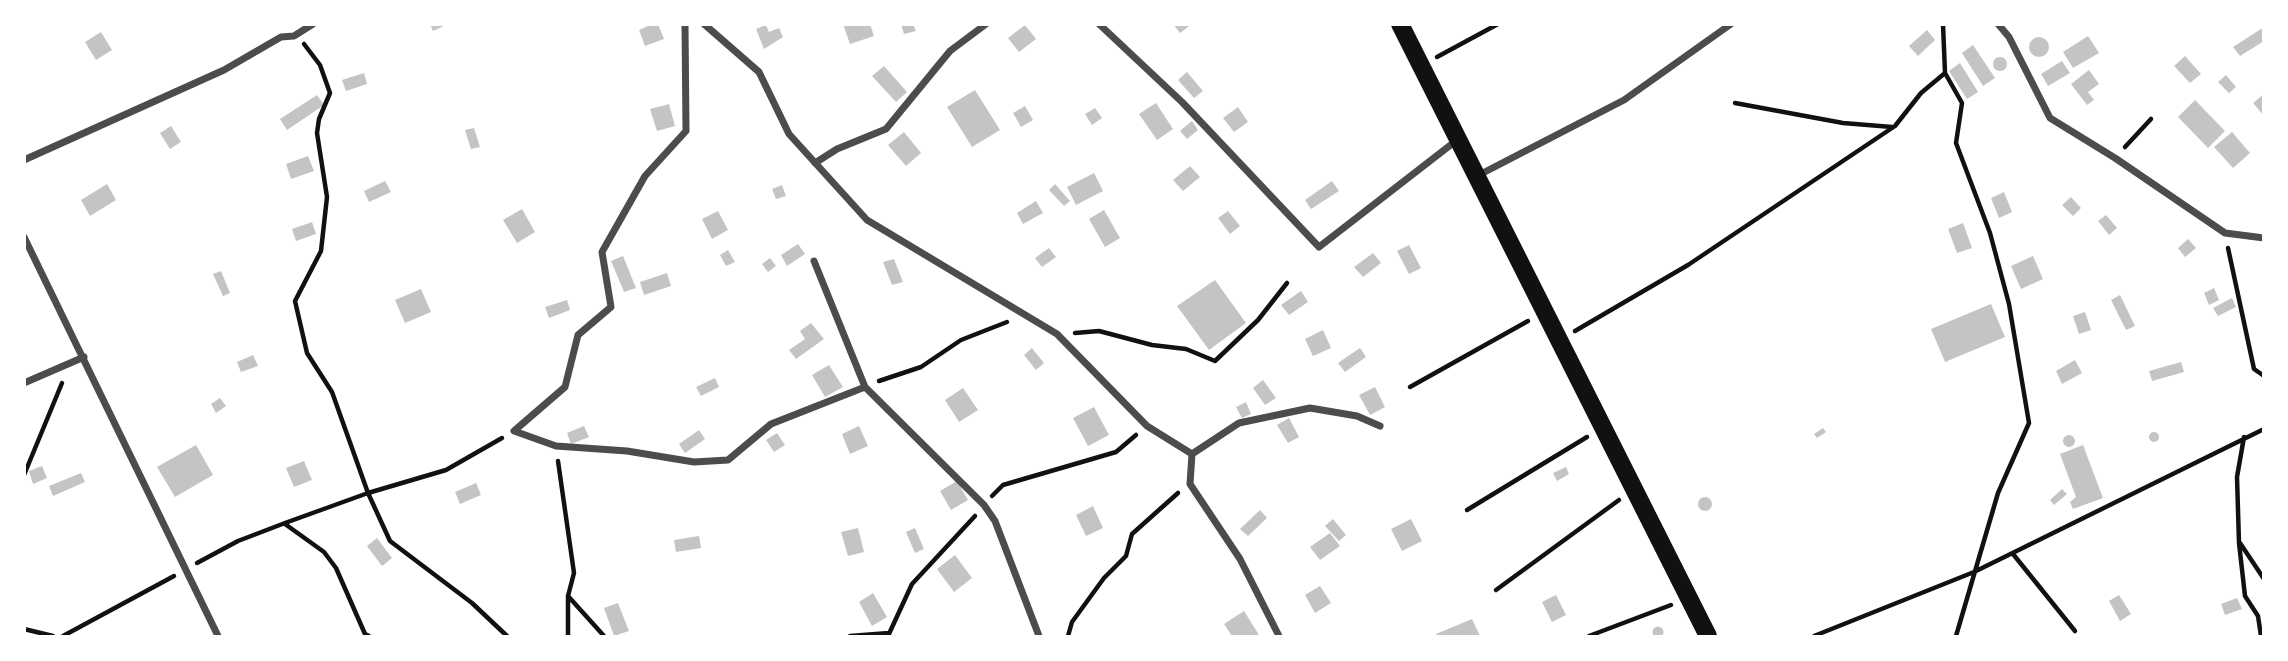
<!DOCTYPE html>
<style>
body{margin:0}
#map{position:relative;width:2288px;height:661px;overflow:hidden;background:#fff;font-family:Karla,sans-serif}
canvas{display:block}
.frame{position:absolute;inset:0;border:26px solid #fff;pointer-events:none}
</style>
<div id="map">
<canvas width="2288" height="661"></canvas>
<div class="frame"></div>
</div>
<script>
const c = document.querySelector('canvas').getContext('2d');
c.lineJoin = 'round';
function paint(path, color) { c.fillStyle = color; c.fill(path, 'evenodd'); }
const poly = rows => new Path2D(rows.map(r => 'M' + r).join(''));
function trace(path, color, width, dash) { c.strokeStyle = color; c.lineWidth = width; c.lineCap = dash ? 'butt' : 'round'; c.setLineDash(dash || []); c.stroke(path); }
paint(poly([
 [430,24,448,24,433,31],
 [652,24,658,24,664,39,645,46,639,30],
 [843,24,870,24,874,36,850,44],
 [901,24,913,24,916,31,904,34],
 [1173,24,1192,24,1180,33],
 [766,25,769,32,779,28,783,37,764,49,756,29],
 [1025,25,1036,39,1019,52,1008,38],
 [2264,27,2264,41,2240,56,2233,47],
 [1927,30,1935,40,1918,56,1909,46],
 [101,32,112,50,96,60,85,42],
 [2088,36,2099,53,2073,68,2063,52],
 '2029 47a10 10 0 1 1 20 0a10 10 0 1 1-20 0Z',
 [1973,45,1995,78,1983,86,1962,53],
 [2185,56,2201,74,2190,83,2174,66],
 '1993 64a7 7 0 1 1 14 0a7 7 0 1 1-14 0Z',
 [2062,61,2070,73,2048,86,2041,74],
 [1960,63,1978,92,1967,99,1949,71],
 [884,66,907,92,896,102,872,76],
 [2089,70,2099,84,2088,92,2094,100,2087,105,2071,84],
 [1187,72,1203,91,1194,98,1178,80],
 [364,73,367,84,346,91,342,80],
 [2226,75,2236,87,2229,93,2218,82],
 [975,90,1000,130,972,147,947,107],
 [2264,94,2264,116,2253,103],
 [317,95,324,105,287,130,280,119],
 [2195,100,2225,131,2208,148,2178,117],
 [1156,103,1173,129,1157,140,1139,114],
 [669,104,675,126,657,131,650,109],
 [1025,106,1033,120,1021,127,1013,113],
 [1238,107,1248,122,1234,132,1223,118],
 [1095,108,1102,118,1092,125,1085,114],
 [1192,121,1198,130,1187,139,1180,131],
 [171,126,181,142,170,149,160,133],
 [474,128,480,147,471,149,465,130],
 [904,132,921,153,906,166,888,145],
 [2232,132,2250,153,2233,168,2214,147],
 [308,156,314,171,291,179,286,164],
 [1190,166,1200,177,1183,191,1173,180],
 [1094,173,1103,191,1076,205,1067,187],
 [385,181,391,192,369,202,364,191],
 [1332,181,1339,191,1311,209,1305,200],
 [107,184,116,200,90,216,81,200],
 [1055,184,1070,201,1064,206,1049,190],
 [782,185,786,196,776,199,772,189],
 [2004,192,2012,212,1999,218,1991,198],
 [2071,197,2081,208,2073,216,2062,205],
 [1036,201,1043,213,1023,224,1017,213],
 [522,209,535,232,517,243,503,220],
 [1104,210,1120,238,1105,247,1089,219],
 [718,211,728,230,712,239,702,219],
 [1228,211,1240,226,1230,234,1218,218],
 [2106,215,2117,228,2109,235,2098,221],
 [312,222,316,234,296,241,292,229],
 [1963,223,1972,248,1957,253,1948,229],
 [2188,239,2196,248,2185,257,2178,248],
 [798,244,805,254,787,266,781,255],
 [1409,245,1421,268,1409,274,1397,251],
 [1049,248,1056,257,1042,267,1035,258],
 [728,250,735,262,726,266,720,255],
 [1373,253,1381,263,1363,277,1354,267],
 [623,256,636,288,624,292,611,261],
 [2033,256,2043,279,2021,289,2011,266],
 [770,258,776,266,768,272,762,264],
 [894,259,903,282,892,285,883,262],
 [221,271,230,293,223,296,213,274],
 [667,273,671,286,644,295,640,282],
 [1215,280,1246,323,1209,350,1177,306],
 [2214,288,2219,300,2209,305,2204,293],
 [421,289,431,312,405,323,395,300],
 [1301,291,1308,302,1289,315,1281,305],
 [2120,295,2135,326,2126,330,2111,300],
 [2232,298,2236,307,2218,316,2213,308],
 [567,300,570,310,549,318,545,307],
 [1991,304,2005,337,1945,362,1931,329],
 [2085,312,2091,330,2079,334,2073,316],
 [811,323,824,339,796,359,789,350,805,339,800,331],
 [1323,330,1331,348,1313,356,1305,339],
 [1032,348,1044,363,1036,370,1024,355],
 [1360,348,1366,357,1345,372,1338,363],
 [253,355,258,366,241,372,237,362],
 [2075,360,2082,373,2062,384,2056,371],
 [2181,362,2184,372,2152,381,2149,371],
 [829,365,843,387,825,397,812,375],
 [715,378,719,387,701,396,696,387],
 [1263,380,1276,398,1265,405,1253,388],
 [1375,387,1385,407,1370,415,1359,395],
 [963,388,978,410,959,422,945,400],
 [220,398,226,406,216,413,211,404],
 [1246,402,1251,414,1242,418,1236,407],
 [1094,407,1109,435,1088,446,1073,418],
 [1289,418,1299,437,1288,443,1277,425],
 [584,426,589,437,571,444,567,433],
 [859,426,868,446,850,454,842,434],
 [1823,428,1826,432,1817,438,1814,434],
 [699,430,705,439,685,453,679,444],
 '2149 437a5 5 0 1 1 10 0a5 5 0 1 1-10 0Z',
 [777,433,785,445,774,452,766,440],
 '2063 441a6 6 0 1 1 12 0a6 6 0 1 1-12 0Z',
 [196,445,213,475,175,497,157,467],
 [2083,445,2103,498,2073,509,2070,502,2076,497,2060,454],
 [304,461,312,480,294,487,286,468],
 [42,466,47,478,33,484,29,471],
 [1566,467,1569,474,1557,481,1553,473],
 [81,473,85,482,53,496,49,486],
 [957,481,968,500,951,510,940,491],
 [476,483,481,495,460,504,455,492],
 [2062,489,2067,494,2054,505,2050,500],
 '1698 504a7 7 0 1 1 14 0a7 7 0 1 1-14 0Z',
 [1093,506,1103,528,1086,536,1076,515],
 [1260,510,1267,518,1248,536,1240,529],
 [1333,519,1346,535,1339,541,1325,526],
 [1411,519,1422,541,1402,551,1391,529],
 [858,528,864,552,848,556,841,532],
 [915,528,924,549,915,553,906,532],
 [1330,533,1340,546,1320,560,1310,547],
 [699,536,701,548,676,552,674,540],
 [377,538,392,558,382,566,367,546],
 [955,555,972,578,954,592,937,569],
 [1320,586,1331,603,1315,613,1305,595],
 [873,593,887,617,872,626,859,602],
 [1556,595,1566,615,1552,622,1542,602],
 [2119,595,2131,614,2120,621,2109,601],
 [2237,598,2242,609,2225,615,2221,604],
 [618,603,629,631,614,636,604,608],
 [1244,611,1259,635,1256,636,1232,636,1224,624],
 [1472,619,1480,636,1437,636,1436,634],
 '1652.5 632a5.5 5.5 0 1 1 11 0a5.5 5.5 0 1 1-11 0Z'
]), '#c4c4c4');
trace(poly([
 [304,44,320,65,330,93,319,119,317,133,327,197,321,251,295,301,307,353,332,392,368,493,390,541,472,603,507,636],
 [1437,57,1498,24],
 [1945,73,1962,103,1956,143,1990,233,2009,304,2029,423,1998,493,1956,636],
 [1735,103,1843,123,1892,127],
 [2125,147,2151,119],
 [2228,248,2254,369,2264,376],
 [1575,331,1688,265,1895,126,1921,93,1945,73,1943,24],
 [1075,333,1099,331,1152,345,1186,349,1215,361,1258,320,1287,283],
 [879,381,921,367,961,340,1007,322],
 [1410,387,1528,321],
 [2244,437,2237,477,2239,543,2245,596,2258,616,2261,636],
 [558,461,574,573,568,596,568,636],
 [24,475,62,383],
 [992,496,1003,485,1116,452,1136,435],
 [1467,510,1587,437],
 [285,524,324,552,336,568,365,634,369,636],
 [2240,543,2264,579],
 [2013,554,2075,631],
 [197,563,238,541,285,523,368,493,446,470,502,438],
 [1496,590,1619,500],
 [568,596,604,636],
 [24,629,53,636],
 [63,636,174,576],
 [850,636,889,633],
 [888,636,912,584,975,516],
 [1068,636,1072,622,1104,578,1126,556,1132,534,1178,493],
 [1589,636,1671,605],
 [1814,636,1974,572,2264,429]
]), '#111', 4.5);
trace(poly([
 [685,24,686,131,645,176,602,252,611,307,578,335,565,387,514,431,556,446,627,451,694,462,728,460,771,424,865,387],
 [704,24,759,72,789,134,867,220,1057,334,1147,426,1192,454,1190,484,1240,559,1279,636],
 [1099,24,1182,102,1319,247,1457,140],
 [1998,24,2009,37,2050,118,2115,158,2225,233,2264,238],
 [24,160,224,70,281,37,294,36,313,24],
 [815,163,837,149,886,129,950,51,986,24],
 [1477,176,1624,100,1731,24],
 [24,237,218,636],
 [814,261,865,387,984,505,995,521,1039,636],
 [24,383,84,357],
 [1192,454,1239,423,1310,408,1357,416,1380,426]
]), '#4c4c4c', 7);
trace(poly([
 [1400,24,1708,636]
]), '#111', 18);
</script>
